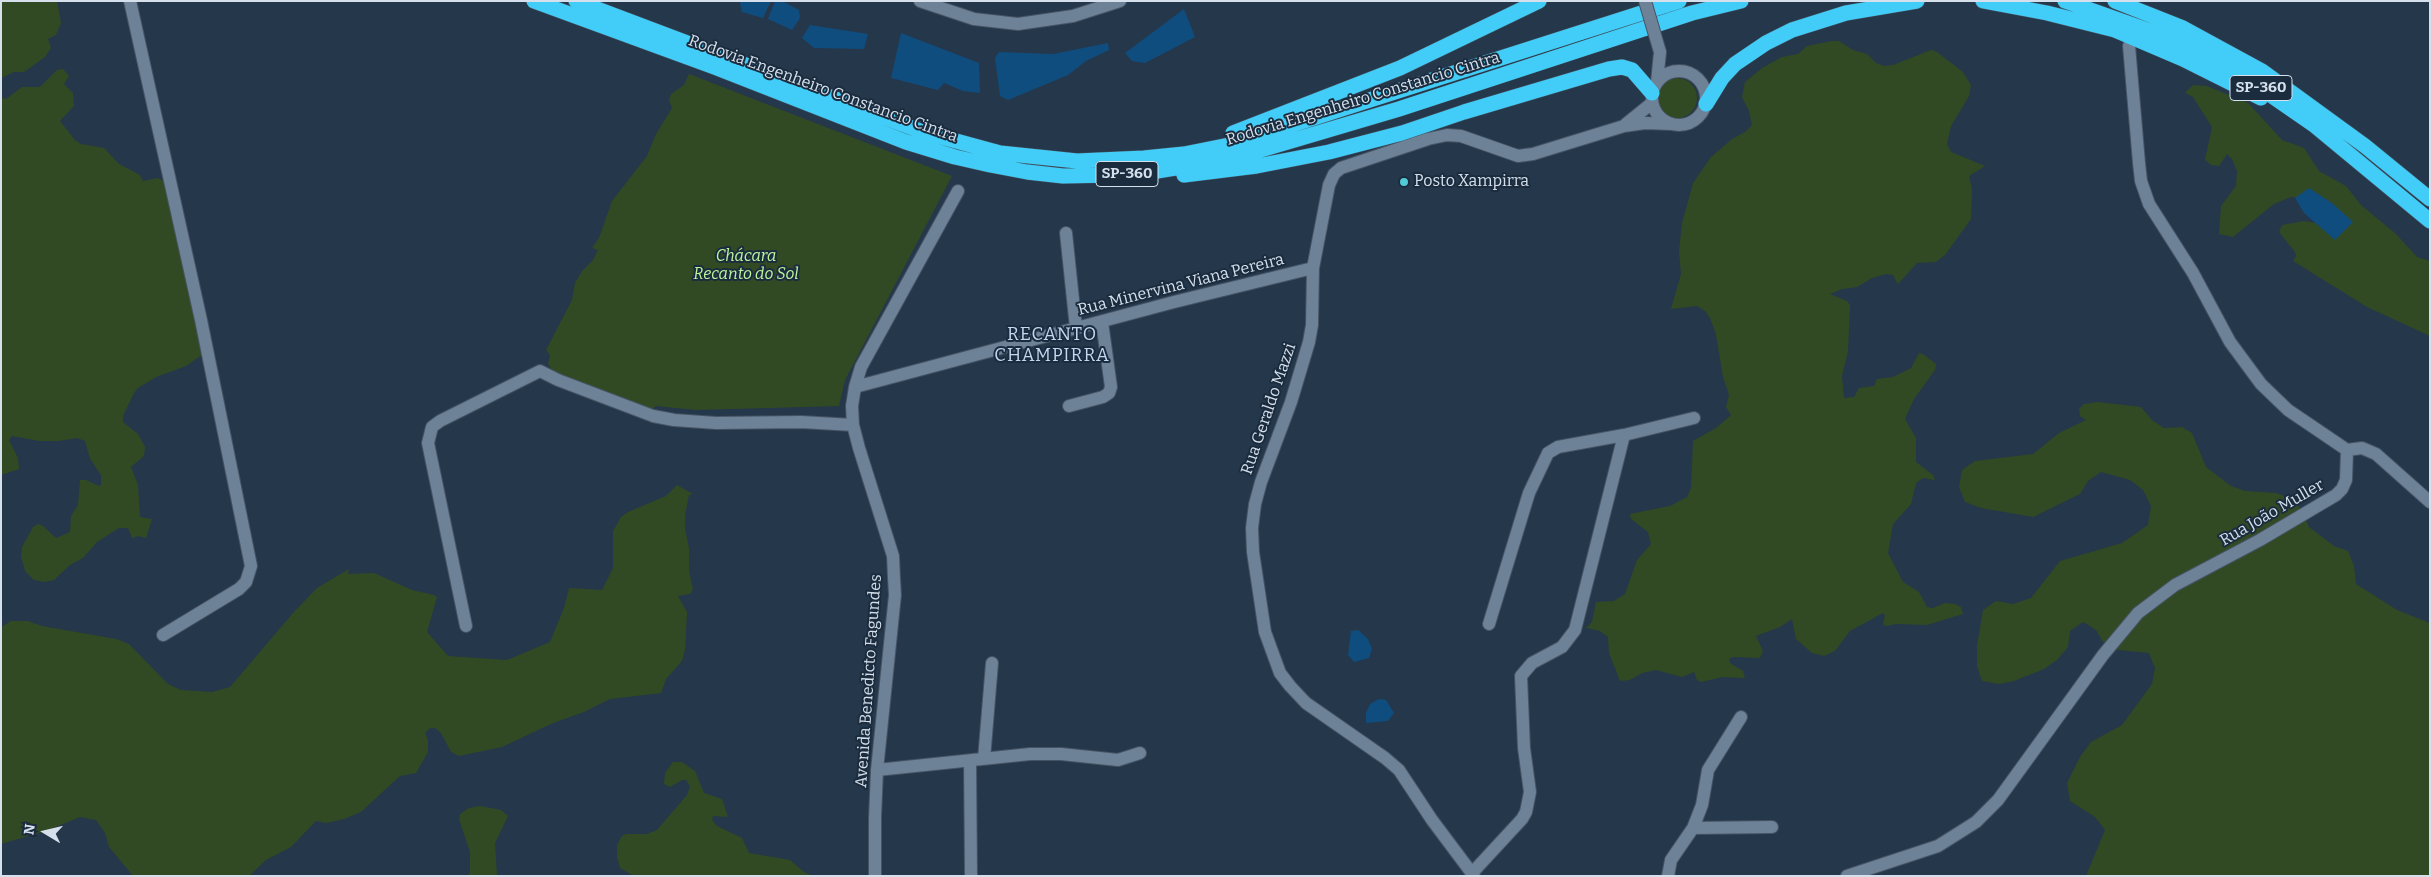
<!DOCTYPE html>
<meta charset="utf-8">
<style>
body{margin:0}
#map{position:relative;width:2431px;height:877px;overflow:hidden;background:#25374a;font-family:Bitter,serif}
canvas{display:block}
.frame{position:absolute;inset:0;border:2px solid #d5e0ec;pointer-events:none}
.north{position:absolute;left:20px;top:807px;width:50px;height:50px;-webkit-text-stroke:4px #1b2c3f;paint-order:stroke;rotate:279deg;font-size:14px;font-weight:700;line-height:20px;text-align:center;color:#d5e0ec}
.north::after{content:'';display:block;margin:auto;width:18px;height:22px;background:#d5e0ec;clip-path:polygon(50% 0,100% 100%,50% 72%,0 100%)}
</style>
<div id="map">
<canvas width="2431" height="877"></canvas>
<div class="frame"></div>
<div class="north">N</div>
</div>
<script>
const c = document.querySelector('canvas').getContext('2d');
c.lineJoin = 'round';
function paint(path, color) { c.fillStyle = color; c.fill(path, 'evenodd'); }
const poly = rows => new Path2D(rows.map(r => 'M' + r).join(''));
function trace(path, color, width, dash) { c.strokeStyle = color; c.lineWidth = width; c.lineCap = dash ? 'butt' : 'round'; c.setLineDash(dash || []); c.stroke(path); }
function label(font, color, halo, rows, align = 'center') {
  c.font = font + ' Bitter,serif'; c.lineWidth = 4; c.setLineDash([]); c.textBaseline = 'middle'; c.strokeStyle = halo; c.fillStyle = color; for (const [text, x, y, turn = 0] of rows) {
    c.save(); c.translate(x, y); c.rotate((+turn || 0) * Math.PI / 180); c.textAlign = isNaN(turn) ? turn : align; if (halo) c.strokeText(text, 0, 0); c.fillText(text, 0, 0); c.restore();
  }
}
paint(poly([
 [1,1,57,1,61,23,56,35,48,39,51,48,45,57,24,72,14,72,1,78],
 [1832,41,1839,41,1853,50,1867,54,1876,63,1884,66,1893,65,1931,50,1937,52,1963,72,1971,85,1969,96,1951,126,1947,144,1951,152,1985,166,1969,176,1972,189,1971,219,1945,255,1936,262,1917,263,1899,283,1897,283,1893,275,1886,274,1872,278,1857,287,1842,289,1830,294,1847,301,1850,305,1848,351,1842,376,1844,398,1854,397,1859,388,1874,386,1877,379,1893,377,1911,368,1919,353,1923,354,1936,364,1935,370,1914,399,1905,419,1916,438,1916,462,1933,475,1935,480,1923,478,1916,483,1911,504,1893,524,1888,553,1903,582,1919,592,1927,607,1933,608,1945,603,1955,604,1961,607,1963,614,1927,625,1896,624,1886,626,1883,624,1885,615,1883,613,1850,631,1835,651,1824,656,1812,653,1796,639,1792,619,1780,627,1756,636,1763,651,1760,658,1734,657,1729,659,1730,663,1743,671,1745,678,1723,677,1701,682,1697,680,1694,672,1682,677,1656,670,1642,673,1630,680,1620,681,1609,653,1608,637,1600,631,1583,627,1587,627,1592,622,1596,602,1614,601,1625,594,1637,560,1651,544,1648,532,1631,519,1630,514,1670,506,1687,497,1691,488,1693,441,1716,428,1731,415,1726,407,1729,395,1723,377,1716,335,1710,318,1705,311,1697,306,1671,309,1681,274,1679,251,1682,223,1693,183,1711,157,1732,139,1745,132,1752,125,1749,111,1742,97,1745,82,1762,68,1782,57,1798,54,1807,46],
 [63,69,69,76,64,84,73,93,74,106,60,121,75,140,81,144,104,148,119,164,140,175,143,181,158,178,165,182,202,355,186,366,156,377,138,388,134,393,123,416,123,422,138,434,145,447,144,456,131,467,138,485,140,517,152,519,146,538,138,536,132,538,128,528,119,528,97,542,83,558,70,565,54,580,45,582,34,580,25,571,21,557,22,547,33,527,38,524,43,526,56,538,70,532,71,516,78,505,80,480,86,480,99,486,101,485,101,475,90,459,85,441,77,438,59,441,39,441,12,436,9,440,18,458,19,469,1,475,1,84,2,98,6,99,22,87,40,87,57,70],
 [689,74,952,176,845,380,839,406,696,410,656,406,647,413,628,413,590,399,571,389,559,380,548,364,550,355,546,350,572,300,575,283,582,271,593,260,598,250,592,248,599,238,612,201,647,156,656,134,672,108,669,100,671,94,684,85],
 '1657 98a20 20 0 1 1 40 0a20 20 0 1 1-40 0Z',
 [2193,85,2207,86,2248,103,2282,140,2304,148,2319,171,2346,186,2361,205,2396,234,2417,257,2430,261,2430,336,2367,307,2293,261,2296,256,2295,252,2279,232,2282,225,2304,221,2333,226,2302,198,2291,197,2274,204,2233,237,2219,234,2221,206,2236,186,2237,171,2232,159,2227,154,2219,166,2211,165,2205,160,2212,127,2193,97,2185,93],
 [2098,402,2141,407,2152,420,2164,428,2182,427,2192,433,2206,467,2231,486,2245,491,2276,493,2292,499,2303,512,2309,527,2334,546,2348,551,2354,566,2356,584,2397,610,2430,623,2430,876,2086,876,2105,830,2095,817,2070,801,2067,783,2080,757,2091,742,2122,725,2152,684,2155,668,2149,653,2118,650,2105,645,2096,630,2083,622,2070,631,2068,647,2057,660,2044,669,2014,681,1999,684,1982,681,1977,666,1977,646,1983,610,1996,601,2013,604,2031,598,2060,561,2122,543,2148,525,2151,506,2143,490,2130,480,2101,472,2088,481,2080,494,2033,517,1981,508,1965,502,1959,487,1962,470,1975,461,2033,454,2059,433,2086,420,2080,416,2079,409,2084,404],
 [677,485,693,494,689,495,685,515,685,529,689,548,689,571,693,589,690,594,678,596,687,612,685,650,682,661,666,679,661,693,610,699,584,712,553,723,502,747,459,756,451,752,441,733,435,728,430,728,425,733,428,740,428,752,416,773,400,776,361,812,344,819,326,823,316,821,291,847,266,860,249,876,133,876,109,847,105,833,96,820,80,817,46,831,1,844,1,627,11,621,28,621,42,626,116,639,129,644,168,684,181,690,212,692,230,687,293,613,317,588,349,569,348,574,374,573,412,590,434,595,437,597,427,632,448,656,507,660,550,642,564,608,569,588,602,590,613,568,613,531,621,517,628,512,666,496],
 [673,762,682,762,695,771,704,793,722,799,728,817,713,816,712,820,717,826,742,838,749,853,790,860,804,872,813,876,634,876,620,868,617,857,617,845,622,836,626,834,647,834,657,830,687,795,690,786,686,780,682,780,670,787,664,784,665,773],
 [480,806,501,810,508,816,495,843,497,876,468,876,470,872,470,852,459,819,460,814,469,808]
]), '#324a23');
paint(poly([
 [741,1,771,1,763,18,742,12,740,4],
 [775,1,782,1,799,10,800,18,792,30,768,19],
 [1184,9,1195,37,1145,63,1132,61,1125,53],
 [810,25,868,34,864,49,814,48,802,38],
 [901,33,979,63,980,93,963,91,944,83,938,90,891,78],
 [1108,43,1109,50,1086,61,1068,75,1008,100,1000,96,995,58,999,52,1053,54],
 [2309,188,2332,203,2353,222,2335,240,2304,213,2295,198],
 [1358,630,1368,639,1372,649,1369,658,1354,662,1348,655,1351,631],
 [1379,699,1386,700,1394,713,1388,721,1366,723,1366,713,1370,704]
]), '#104d7f');
const minor = poly([
 [130,1,201,320,251,566,246,582,239,589,163,635],
 [920,1,974,19,1018,24,1073,16,1120,1],
 '1652 98a27 27 0 1 1 54 0a27 27 0 1 1-54 0Z',
 [1657,82,1660,52],
 [1626,124,1652,103],
 [1066,233,1076,328],
 [855,387,1174,302,1313,268],
 [1069,406,1103,397,1109,393,1111,387,1102,322],
 [2347,450,2362,448,2376,454,2430,502],
 [1489,624,1529,493,1548,453,1558,447,1624,435,1694,418],
 [466,626,428,443,432,427,440,421,540,371,558,380,653,416,674,420,716,423,801,422,853,425],
 [984,759,992,663],
 [970,761,971,876],
 [877,770,1030,754,1061,754,1118,760,1140,753],
 [1693,828,1772,827],
 [1472,873,1522,819,1526,812,1530,792,1524,748,1521,676,1532,663,1562,647,1575,630,1624,435],
 [875,876,875,818,877,770,895,595,894,578,893,556,859,448,853,425,852,406,855,387,861,367,958,191],
 [1474,876,1432,820,1399,770,1385,758,1306,703,1290,686,1280,673,1265,632,1253,552,1252,528,1255,504,1261,482,1291,402,1309,342,1312,325,1313,268,1329,185,1334,174,1341,168,1428,139,1447,135,1461,136,1518,156,1533,154,1624,126,1645,123,1672,124],
 [1668,876,1671,860,1693,828,1702,805,1708,770,1741,717],
 [1847,876,1938,846,1976,822,1998,800,2103,655,2138,613,2175,585,2260,540,2336,495,2342,489,2346,480,2347,450,2288,410,2261,384,2230,342,2193,273,2149,204,2141,181,2139,163,2129,46,2133,37]
]);
const highway = poly([
 [534,1,717,68,906,142,955,157,990,165,1027,172,1063,176,1114,175,1151,172,1230,159,1399,109,1692,13,1741,1],
 [576,1,923,132,1000,153,1077,161,1144,158,1184,154,1229,145,1679,1],
 [1983,1,2047,13,2115,30,2183,59,2261,98],
 [2065,1,2170,38,2246,78,2314,125,2430,221],
 [2115,1,2183,28,2262,71,2365,146,2430,199],
 [1706,104,1722,78,1735,64,1766,43,1792,30,1846,13,1917,1],
 [1233,133,1400,68,1539,1],
 [1184,175,1257,166,1329,152,1402,133,1464,112,1609,69,1622,67,1632,70,1652,93]
]);
trace(minor, '#455464', 14);
trace(highway, '#455464', 16);
trace(minor, '#6d8197', 12);
trace(highway, '#41cdf7', 15);
const minorBridge = poly([
 [1645,1,1660,52]
]);
trace(minorBridge, '#455464', 14, []);
trace(minorBridge, '#6d8197', 12);
for (const [x, y, r, color] of [
 [1404,182,5,"#52cbd7"]
]) { const dot = new Path2D(); dot.arc(x, y, r, 0, 2 * Math.PI); c.fillStyle = color; c.fill(dot); trace(dot, '#1b2c3f', 2); }
for (const [x, y, w] of [
 [2261,88,62],
 [1127,174,62]
]) { const box = new Path2D(); box.roundRect(x - w / 2, y - 12.5, w, 25, 4); c.fillStyle = '#1b2c3f'; c.fill(box); trace(box, '#d5e0ec', 1); }
label('bold 15px', '#d5e0ec', null, [
 ["SP-360",2261,88],
 ["SP-360",1127,174]
]);
label('16px', '#d5e0ec', '#1b2c3f', [
 ["Rodovia Engenheiro Constancio Cintra",823,89,20],
 ["Rodovia Engenheiro Constancio Cintra",1363,99,-17],
 ["Rua Minervina Viana Pereira",1181,285,-14],
 ["Rua Geraldo Mazzi",1269,409,-71],
 ["Rua João Muller",2272,513,-30],
 ["Avenida Benedicto Fagundes",869,681,-86]
]);
label('16px', '#d5e0ec', '#1b2c3f', [
 ["Posto Xampirra",1414,182]
], 'left');
label('italic 16px', '#bdf69b', '#1b2c3f', [
 ["Chácara",746,257],
 ["Recanto do Sol",746,275]
]);
c.letterSpacing = '1px';
label('18px', '#c2d8f0', '#1b2c3f', [
 ["RECANTO",1052,335],
 ["CHAMPIRRA",1052,356]
]);
c.letterSpacing = '0px';
</script>
